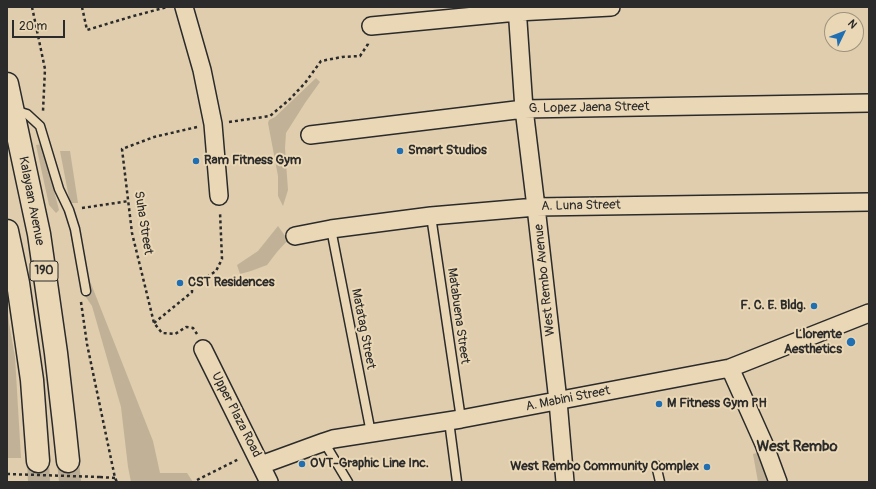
<!DOCTYPE html>
<style>
body{margin:0}
#map{position:relative;width:876px;height:489px;overflow:hidden;background:#dfcdad;font-family:Pangolin,sans-serif}
canvas{display:block}
.frame{position:absolute;inset:0;border:8px solid #2b2b2b;pointer-events:none}
.north{position:absolute;left:824px;top:12px;width:40px;height:40px;box-sizing:border-box;background:#ead7b5;border:1px solid #9e927e;border-radius:50%;rotate:47deg;font-size:11px;font-weight:700;line-height:16px;text-align:center;color:#2b2b2b}
.north::after{content:'';display:block;margin:auto;width:14px;height:18px;background:#1f6fb2;clip-path:polygon(50% 0,100% 100%,50% 72%,0 100%)}
.scale{position:absolute;left:12px;top:20px;width:53px;height:18px;box-sizing:border-box;border:2px solid #2b2b2b;border-top:0;padding-left:5px;font-size:12px;line-height:14px;white-space:nowrap;color:#2b2b2b;-webkit-text-stroke:3px #ead7b5;paint-order:stroke}
</style>
<div id="map">
<canvas width="876" height="489"></canvas>
<div class="frame"></div>
<div class="north">N</div>
<div class="scale">20 m</div>
</div>
<script>
const c = document.querySelector('canvas').getContext('2d');
c.lineJoin = 'round';
function paint(path, color) { c.fillStyle = color; c.fill(path, 'evenodd'); }
const poly = rows => new Path2D(rows.map(r => 'M' + r).join(''));
function trace(path, color, width, dash) { c.strokeStyle = color; c.lineWidth = width; c.lineCap = dash ? 'butt' : 'round'; c.setLineDash(dash || []); c.stroke(path); }
function label(font, color, halo, rows, align = 'center') {
  c.font = font + ' Pangolin,sans-serif'; c.lineWidth = 4; c.setLineDash([]); c.textBaseline = 'middle'; c.strokeStyle = halo; c.fillStyle = color; for (const [text, x, y, turn = 0] of rows) {
    c.save(); c.translate(x, y); c.rotate((+turn || 0) * Math.PI / 180); c.textAlign = isNaN(turn) ? turn : align; if (halo) c.strokeText(text, 0, 0); c.fillText(text, 0, 0); c.restore();
  }
}
paint(poly([
 [316,78,320,82,305,103,286,133,285,148,288,190,283,206,278,196,278,176,268,123,269,120,275,117],
 [42,144,59,210,56,213,49,205,36,145],
 [60,151,70,151,78,203,70,203],
 [66,214,86,271,153,441,160,473,187,473,193,482,131,482,128,467,121,407,92,306,83,293],
 [278,226,288,240,277,252,267,265,251,271,240,274,237,265,258,251],
 [7,304,9,323,15,357,21,458,7,458],
 [761,452,770,482,758,482,753,454]
]), '#c1b297');
trace(poly([
 [38,461,39,482],
 [68,461,70,482]
]), '#bbad93', 22, [22, 11]);
const service = poly([
 [14,110,27,114,40,126,59,189,69,210,75,229,86,291],
 [431,216,461,419],
 [331,229,371,433],
 [449,421,457,482],
 [324,442,348,482],
 [656,465,660,482]
]);
const minor = poly([
 [184,7,202,70,213,124,219,196],
 [517,7,524,109,536,207,558,401,565,482],
 [371,26,517,12,611,7],
 [310,135,524,109,869,103],
 [295,236,331,229,431,216,536,207,869,202],
 [203,349,269,482],
 [730,368,764,444,778,482],
 [261,465,324,442,333,439,461,419,730,368,869,313]
]);
const primary = poly([
 [7,84,39,234,56,353,64,423,68,461],
 [7,231,18,283,32,380,38,461]
]);
trace(service, '#2b2b2b', 11);
trace(minor, '#2b2b2b', 20);
trace(primary, '#2b2b2b', 25);
trace(poly([
 [32,7,45,69,43,111],
 [82,7,87,30,130,17,167,7],
 [229,122,270,116,290,99,305,83,321,61,342,57,360,56,368,44,368,41],
 [197,127,154,137,122,149,132,233,154,323,162,333,175,334,186,327,193,328,197,334],
 [82,208,129,201],
 [81,302,87,344,115,478,117,482],
 [154,323,192,292,192,287,216,271,222,259,220,212],
 [100,477,115,478],
 [197,480,239,459]
]), '#2b2b2b', 2.5, [3, 3]);
trace(service, '#ead7b5', 8);
trace(minor, '#ead7b5', 17);
trace(primary, '#ead7b5', 22);
trace(poly([
 [7,474,100,477]
]), '#2b2b2b', 2.5, [3, 3]);
for (const [x, y, r, color] of [
 [400,151,4,"#1f6fb2"],
 [196,161,4,"#1f6fb2"],
 [180,283,4,"#1f6fb2"],
 [814,306,4,"#1f6fb2"],
 [851,342,5,"#1f6fb2"],
 [659,404,4,"#1f6fb2"],
 [302,464,4,"#1f6fb2"],
 [707,467,4,"#1f6fb2"]
]) { const dot = new Path2D(); dot.arc(x, y, r, 0, 2 * Math.PI); c.fillStyle = color; c.fill(dot); trace(dot, '#ead7b5', 1.5); }
for (const [x, y, w] of [
 [44,271,28]
]) { const box = new Path2D(); box.roundRect(x - w / 2, y - 10, w, 20, 3); c.fillStyle = '#ead7b5'; c.fill(box); trace(box, '#2b2b2b', 1); }
label('bold 12px', '#2b2b2b', null, [
 ["190",44,271]
]);
label('13px', '#2b2b2b', '#ead7b5', [
 ["G. Lopez Jaena Street",589,108,-1],
 ["Kalayaan Avenue",31,201,79],
 ["A. Luna Street",581,206,-1],
 ["Suha Street",143,223,81],
 ["West Rembo Avenue",545,280,-96],
 ["Matabuena Street",458,316,82],
 ["Matatag Street",363,329,79],
 ["A. Mabini Street",568,399,-11],
 ["Upper Plaza Road",236,415,63]
]);
label('bold 13px', '#2b2b2b', '#ead7b5', [
 ["Smart Studios",408,151],
 ["Ram Fitness Gym",204,161],
 ["CST Residences",188,283],
 ["F. C. E. Bldg.",806,306,"right"],
 ["Llorente",842,335,"right"],
 ["Aesthetics",842,350,"right"],
 ["M Fitness Gym PH",667,404],
 ["OVT-Graphic Line Inc.",310,464],
 ["West Rembo Community Complex",699,467,"right"]
], 'left');
label('bold 15px', '#2b2b2b', '#ead7b5', [
 ["West Rembo",797,447]
]);
</script>
